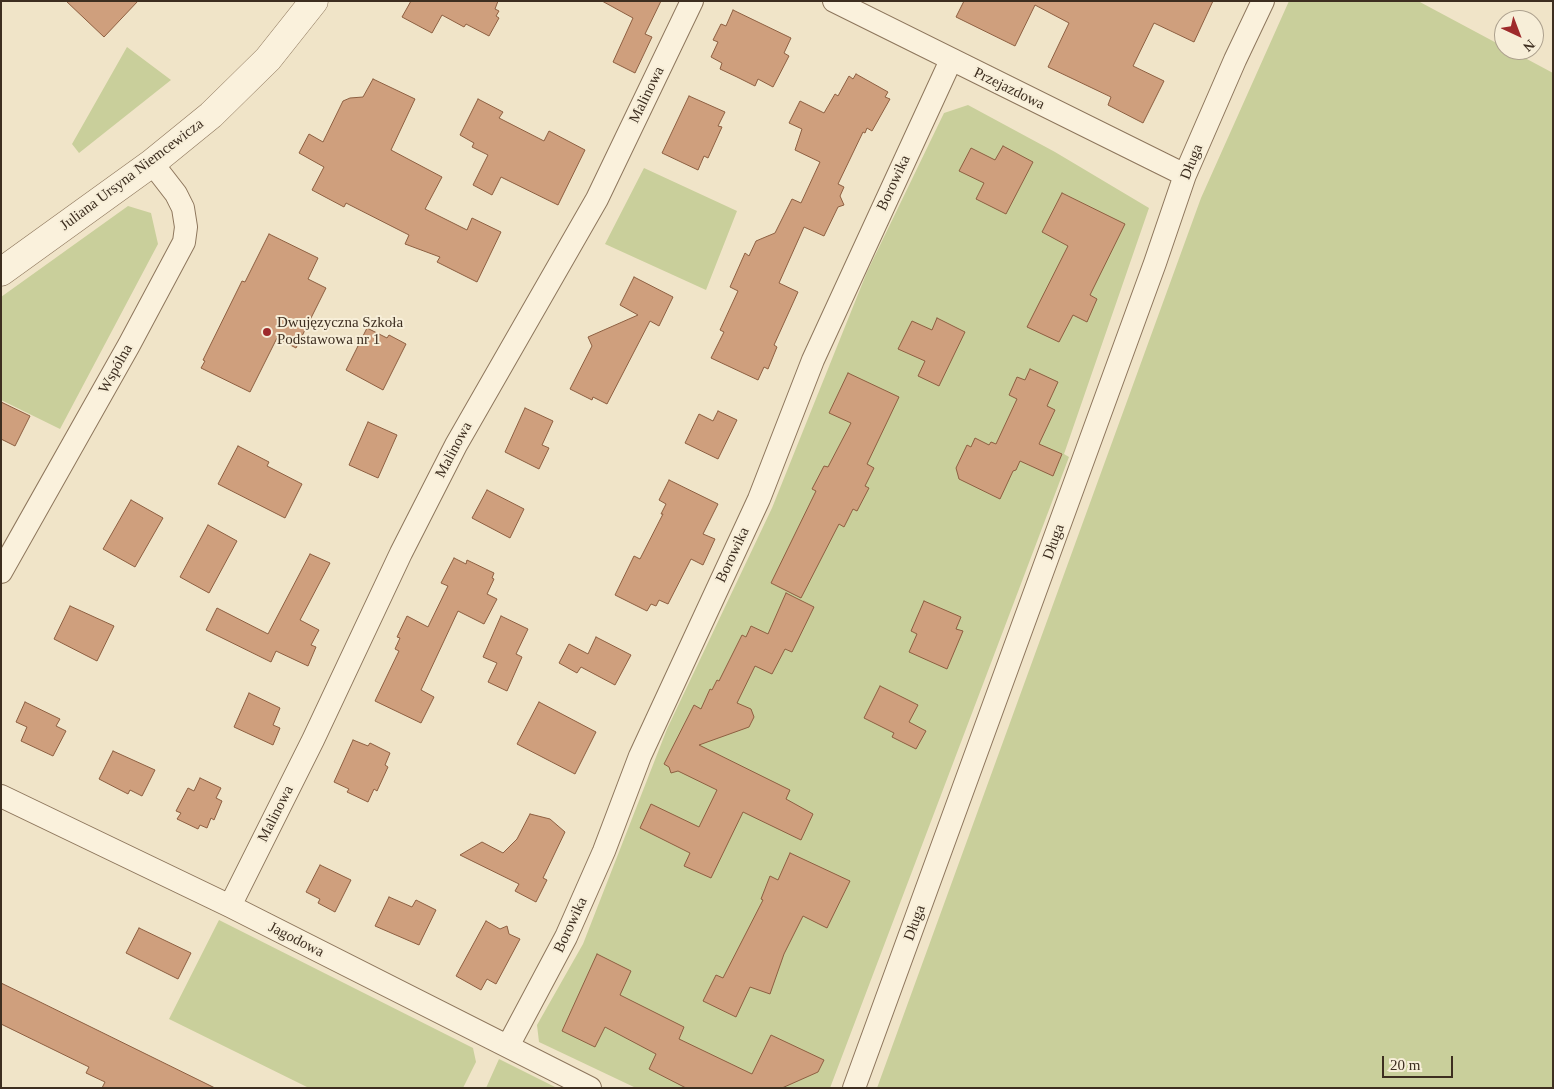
<!DOCTYPE html>
<meta charset="utf-8">
<style>
body{margin:0}
#map{position:relative;width:1554px;height:1089px;overflow:hidden;background:#f0e4c8;font-family:Georgia,serif}
canvas{display:block}
.frame{position:absolute;inset:0;border:2px solid #3d2e20;pointer-events:none}
.north{position:absolute;left:1494px;top:10px;width:50px;height:50px;box-sizing:border-box;background:#f7eed8;border:1px solid #ada18e;border-radius:50%;rotate:137deg;font-size:14px;font-weight:700;line-height:20px;text-align:center;color:#3d2e20}
.north::after{content:'';display:block;margin:auto;width:18px;height:22px;background:#9e2a2b;clip-path:polygon(50% 0,100% 100%,50% 72%,0 100%)}
.scale{position:absolute;left:1382px;top:1056px;width:71px;height:22px;box-sizing:border-box;border:2px solid #3d2e20;border-top:0;padding-left:6px;font-size:15px;line-height:18px;white-space:nowrap;color:#3d2e20;-webkit-text-stroke:4px #f7eed8;paint-order:stroke}
</style>
<div id="map">
<canvas width="1554" height="1089"></canvas>
<div class="frame"></div>
<div class="north">N</div>
<div class="scale">20 m</div>
</div>
<script>
const c = document.querySelector('canvas').getContext('2d');
c.lineJoin = 'round';
function paint(path, color) { c.fillStyle = color; c.fill(path, 'evenodd'); }
const poly = rows => new Path2D(rows.map(r => 'M' + r).join(''));
function trace(path, color, width, dash) { c.strokeStyle = color; c.lineWidth = width; c.lineCap = dash ? 'butt' : 'round'; c.setLineDash(dash || []); c.stroke(path); }
function label(font, color, halo, rows, align = 'center') {
  c.font = font + ' Georgia,serif'; c.lineWidth = 4; c.setLineDash([]); c.textBaseline = 'middle'; c.strokeStyle = halo; c.fillStyle = color; for (const [text, x, y, turn = 0] of rows) {
    c.save(); c.translate(x, y); c.rotate((+turn || 0) * Math.PI / 180); c.textAlign = isNaN(turn) ? turn : align; if (halo) c.strokeText(text, 0, 0); c.fillText(text, 0, 0); c.restore();
  }
}
paint(poly([
 [1289,1,1418,1,1504,47,1504,50,1510,50,1553,73,1553,1088,877,1088,1201,198],
 [127,47,171,80,79,153,72,144],
 [968,105,1055,152,1149,208,1064,454,1069,457,830,1088,636,1088,539,1042,537,1025,583,944,667,729,772,508,867,272,944,113],
 [644,168,737,211,706,290,605,244],
 [128,206,151,213,158,244,60,429,1,400,1,297],
 [219,920,473,1048,476,1062,463,1088,309,1088,169,1019],
 [499,1059,557,1088,486,1088]
]), '#c9cf9b');
const building = poly([
 [66,1,138,1,104,37,66,1],
 [411,1,498,1,495,9,499,11,496,16,499,18,489,36,466,24,464,27,442,15,432,33,402,17,411,1],
 [602,1,661,1,645,34,652,37,635,73,613,62,633,18,602,1],
 [964,1,1213,1,1194,42,1154,23,1133,66,1164,81,1143,123,1108,105,1111,97,1048,67,1069,23,1035,5,1015,46,956,17,964,1],
 [733,10,791,38,784,53,789,56,773,87,758,79,755,86,737,77,720,69,722,63,711,57,718,42,713,40,721,24,726,26,733,10],
 [856,74,888,92,885,97,890,99,872,131,867,128,865,133,863,132,838,184,844,187,840,196,844,205,838,207,824,236,804,227,779,283,798,292,774,345,777,347,768,369,764,367,758,380,711,358,724,332,720,330,738,291,730,287,745,253,749,256,756,241,775,233,792,199,801,203,820,162,795,150,802,129,789,123,800,101,824,113,835,94,838,96,849,76,853,79,856,74],
 [373,79,415,99,391,150,442,177,425,209,467,230,472,218,501,232,477,282,437,262,440,257,405,244,409,235,346,203,344,207,312,190,324,167,299,153,309,134,323,142,343,101,350,98,363,97,373,79],
 [689,96,725,112,718,126,722,127,708,158,704,156,698,170,662,153,689,96],
 [478,99,503,112,499,118,544,141,549,131,585,150,558,205,501,177,492,195,473,185,488,155,472,147,474,143,460,135,478,99],
 [1003,146,1033,162,1006,214,976,199,984,183,959,171,971,148,995,160,1003,146],
 [1062,193,1125,224,1090,295,1097,299,1087,322,1073,315,1059,342,1027,327,1068,246,1042,232,1062,193],
 [269,234,318,258,308,279,326,288,296,348,277,338,250,392,201,368,205,361,203,360,242,281,245,282,269,234],
 [634,277,673,297,659,326,650,321,607,404,593,397,592,400,570,389,592,346,588,337,638,315,620,305,634,277],
 [937,318,965,332,939,386,918,376,925,361,898,349,912,321,932,330,937,318],
 [367,328,387,338,389,335,406,344,383,390,346,370,367,328],
 [1030,369,1058,382,1047,406,1055,410,1039,444,1062,454,1053,476,1020,461,1016,470,1013,471,1000,499,959,479,956,468,967,445,971,447,975,438,989,445,991,442,996,444,1017,399,1009,395,1017,377,1025,380,1030,369],
 [848,373,899,397,867,464,874,468,865,486,869,488,857,511,853,509,844,527,839,524,801,598,771,583,816,491,812,489,824,466,828,467,851,423,829,413,848,373],
 [1,402,30,416,15,446,1,439,1,402],
 [525,408,553,421,542,445,549,448,539,469,505,452,525,408],
 [718,411,737,420,718,459,685,443,699,414,713,421,718,411],
 [368,422,397,435,378,478,349,465,368,422],
 [238,446,269,462,267,466,302,484,285,518,218,484,238,446],
 [669,480,718,504,703,534,715,539,703,565,691,559,668,604,659,600,656,606,651,604,647,611,615,595,634,556,640,559,663,514,661,514,666,504,659,500,669,480],
 [487,490,524,509,510,538,472,518,487,490],
 [131,500,163,518,135,567,103,549,131,500],
 [208,525,237,541,209,593,180,577,208,525],
 [310,554,330,563,300,620,319,630,311,645,316,647,308,666,276,651,271,662,206,630,217,608,268,634,310,554],
 [454,558,466,564,467,560,494,573,492,578,494,579,487,594,497,599,484,624,458,611,421,690,434,697,421,723,375,701,399,651,395,649,400,638,397,637,407,616,428,627,448,586,441,583,454,558],
 [786,593,814,607,792,652,785,649,772,674,755,666,737,703,751,709,754,717,749,727,699,745,790,790,786,799,813,814,801,840,743,812,711,878,684,866,690,853,640,828,651,804,699,827,717,790,678,771,671,773,669,767,664,764,694,705,701,709,710,689,712,690,717,680,719,681,742,635,746,637,751,626,768,634,786,593],
 [924,601,961,617,956,629,963,631,947,669,909,652,917,634,911,631,924,601],
 [70,606,114,626,97,661,54,639,70,606],
 [501,616,528,629,516,654,522,657,507,691,488,682,497,663,483,657,501,616],
 [596,637,631,655,615,685,581,667,577,673,559,663,569,644,588,654,596,637],
 [880,686,918,705,909,722,926,731,916,749,892,737,894,733,864,718,880,686],
 [249,693,280,708,273,725,280,728,273,745,234,727,249,693],
 [25,702,60,719,56,726,66,731,53,756,21,741,27,727,16,722,25,702],
 [539,702,596,732,575,774,517,744,539,702],
 [353,740,368,746,370,743,390,753,385,765,388,767,377,791,374,789,368,802,347,792,349,789,334,782,353,740],
 [113,751,155,770,142,796,130,790,128,794,99,779,113,751],
 [200,778,221,788,216,798,222,801,214,820,211,818,207,828,200,825,198,829,177,819,181,813,176,811,188,788,194,791,200,778],
 [530,814,550,819,565,832,543,878,547,880,536,902,515,891,519,884,460,855,482,842,503,853,517,839,530,814],
 [790,853,850,881,827,928,803,916,784,954,770,994,750,987,736,1017,703,1001,716,975,723,978,763,900,761,899,770,876,778,880,790,853],
 [320,865,351,880,335,912,318,903,320,899,306,892,320,865],
 [389,897,412,907,416,900,436,910,419,945,375,926,389,897],
 [486,921,500,929,507,926,509,934,520,939,496,984,487,979,481,990,456,976,486,921],
 [139,928,191,953,178,979,126,953,139,928],
 [597,954,631,971,620,995,684,1027,679,1039,752,1074,771,1035,824,1060,818,1072,782,1088,686,1088,649,1069,656,1054,605,1027,595,1047,562,1031,597,954],
 [1,983,34,999,215,1088,102,1088,105,1082,86,1073,89,1067,1,1024,1,983]
]);
paint(building, '#cf9f7d');
trace(building, '#8d5f41', 1);
const minor = poly([
 [834,1,1185,175],
 [1,572,129,345,184,242,186,227,183,208,176,194,152,163],
 [1,796,230,906,590,1088],
 [230,906,313,740,401,553,456,445,597,199,692,1],
 [508,1046,566,937,604,851,640,756,759,499,813,360,951,60],
 [854,1088,1155,263,1185,175,1235,60,1263,1]
]);
const tertiary = poly([
 [1,272,152,163,211,115,268,59,314,1]
]);
trace(minor, '#8d765c', 24);
trace(tertiary, '#8d765c', 29);
trace(minor, '#faf1dc', 22);
trace(tertiary, '#faf1dc', 28);
for (const [x, y, r, color] of [
 [267,332,5,"#9e2a2b"]
]) { const dot = new Path2D(); dot.arc(x, y, r, 0, 2 * Math.PI); c.fillStyle = color; c.fill(dot); trace(dot, '#f7eed8', 2); }
label('15px', '#3d2e20', '#f7eed8', [
 ["Przejazdowa",1009,89,26],
 ["Malinowa",647,95,-64],
 ["Długa",1192,162,-68],
 ["Juliana Ursyna Niemcewicza",132,175,-37],
 ["Borowika",894,183,-65],
 ["Wspólna",116,369,-61],
 ["Malinowa",454,450,-62],
 ["Długa",1054,542,-70],
 ["Borowika",733,555,-65],
 ["Malinowa",276,814,-63],
 ["Długa",915,923,-70],
 ["Borowika",571,925,-65],
 ["Jagodowa",296,940,27]
]);
label('15px', '#3d2e20', '#f7eed8', [
 ["Dwujęzyczna Szkoła",277,323],
 ["Podstawowa nr 1",277,340]
], 'left');
</script>
